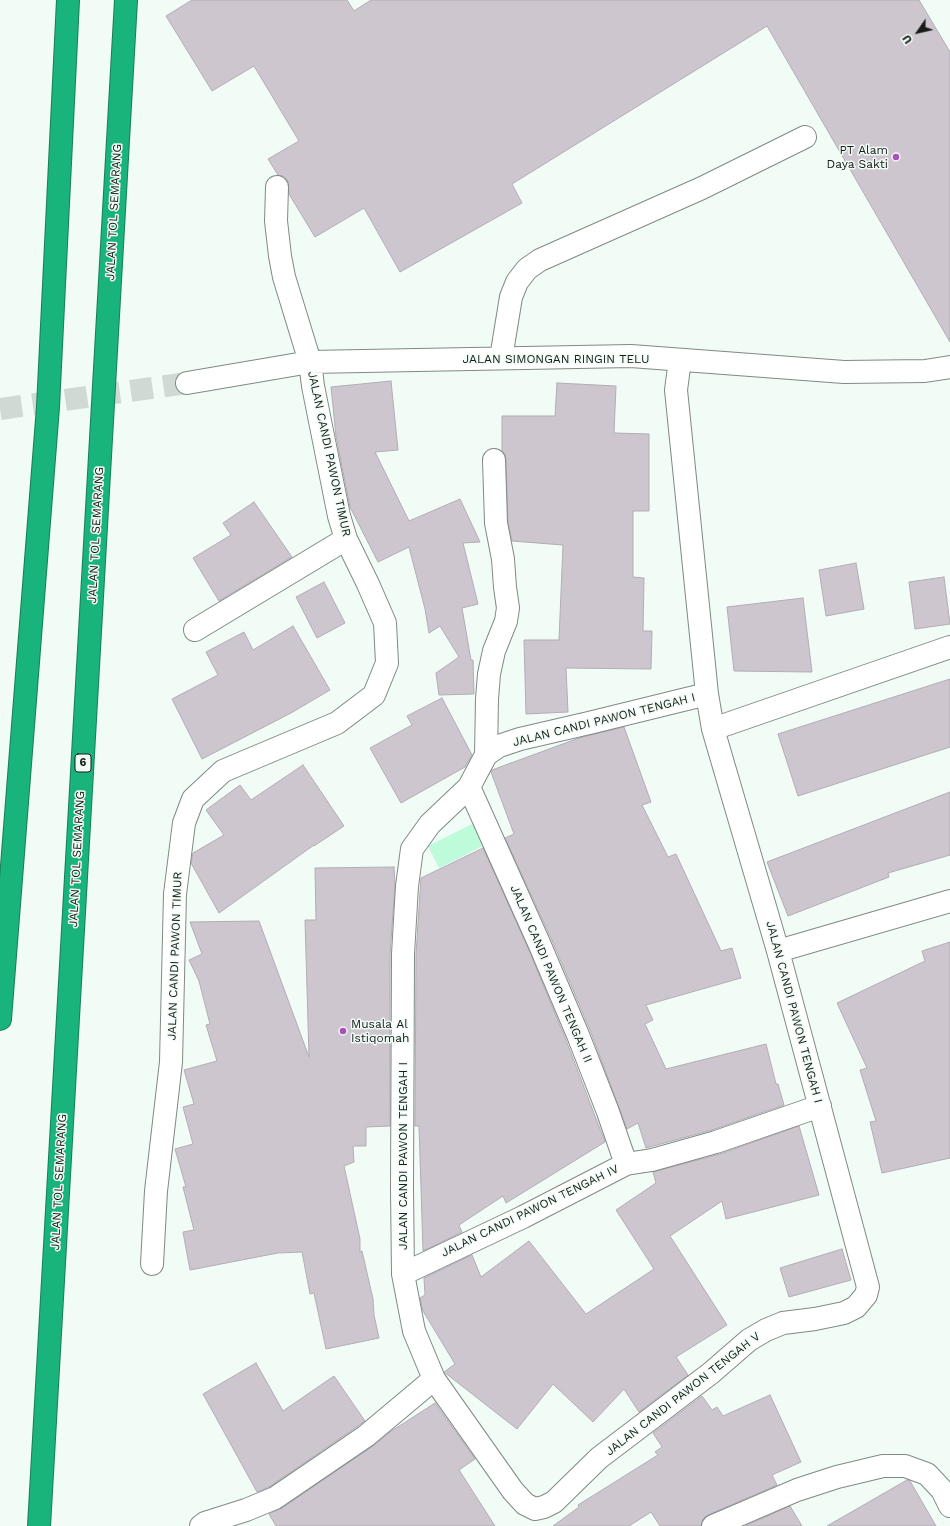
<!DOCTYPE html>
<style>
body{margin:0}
#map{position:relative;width:950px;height:1526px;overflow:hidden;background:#f0fcf5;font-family:"Work Sans",sans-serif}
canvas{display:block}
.north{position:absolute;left:898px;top:12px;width:40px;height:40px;-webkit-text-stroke:3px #f0fcf5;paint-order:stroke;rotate:236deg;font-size:11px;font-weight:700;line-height:16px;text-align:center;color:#171b19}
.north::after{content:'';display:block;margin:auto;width:14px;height:18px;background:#171b19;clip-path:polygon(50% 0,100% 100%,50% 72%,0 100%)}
</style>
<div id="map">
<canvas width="950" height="1526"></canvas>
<div class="north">U</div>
</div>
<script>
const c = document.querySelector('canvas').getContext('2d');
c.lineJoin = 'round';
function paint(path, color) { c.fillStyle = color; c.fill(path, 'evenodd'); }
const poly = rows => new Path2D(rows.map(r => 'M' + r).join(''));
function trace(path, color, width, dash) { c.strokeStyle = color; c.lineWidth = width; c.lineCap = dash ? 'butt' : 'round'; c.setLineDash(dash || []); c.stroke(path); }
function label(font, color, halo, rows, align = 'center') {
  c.font = font + ' "Work Sans",sans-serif'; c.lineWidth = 3; c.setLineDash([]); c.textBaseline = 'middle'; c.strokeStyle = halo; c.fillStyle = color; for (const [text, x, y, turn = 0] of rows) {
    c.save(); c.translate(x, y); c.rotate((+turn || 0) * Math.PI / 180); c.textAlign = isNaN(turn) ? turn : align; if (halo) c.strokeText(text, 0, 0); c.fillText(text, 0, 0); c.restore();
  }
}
paint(poly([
 [476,822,487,844,439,868,428,846]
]), '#befbdb');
const building = poly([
 [192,0,347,0,354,11,371,0,919,0,950,52,950,342,767,26,512,184,522,203,400,272,364,208,315,237,289,194,288,181,283,176,278,175,268,159,299,141,254,66,212,91,166,16,192,0],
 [391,381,398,450,375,452,409,521,460,499,480,542,463,543,478,604,462,608,471,660,473,660,474,694,439,695,436,673,459,657,440,626,429,633,425,609,409,547,378,562,350,507,336,436,331,387,391,381],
 [557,383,616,386,614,433,649,434,649,511,633,511,633,577,644,578,643,631,652,631,651,669,566,668,568,712,526,714,524,640,559,640,563,545,512,541,508,522,506,460,505,454,502,451,502,416,555,416,557,383],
 [254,502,292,557,219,601,193,558,231,535,223,523,254,502],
 [856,563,864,609,826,616,819,570,856,563],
 [944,577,950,624,915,629,909,582,944,577],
 [324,582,345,623,317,638,296,597,324,582],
 [803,598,812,672,734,671,727,607,803,598],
 [293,626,330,690,291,713,202,759,172,699,218,675,206,652,244,632,253,650,293,626],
 [950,679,950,747,798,796,778,734,950,679],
 [442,698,472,755,465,767,401,803,370,748,412,725,407,716,442,698],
 [624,727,651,802,642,805,668,857,676,854,721,951,732,948,741,978,646,1005,653,1020,645,1024,666,1069,766,1044,776,1084,778,1084,784,1105,712,1130,646,1148,638,1123,627,1129,590,1030,551,938,505,838,514,834,491,772,492,770,579,738,624,727],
 [303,765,344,826,314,846,314,845,219,913,191,863,193,853,224,835,206,810,240,785,251,800,303,765],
 [950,792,950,855,888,873,889,877,788,916,767,862,950,792],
 [483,848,528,948,566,1040,605,1142,506,1203,503,1196,459,1225,462,1232,423,1251,419,1126,415,1126,416,954,421,878,483,848],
 [394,867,395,885,390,954,390,1126,366,1127,366,1146,353,1146,354,1162,344,1166,360,1239,360,1252,362,1251,373,1299,374,1315,379,1338,326,1349,314,1293,310,1294,302,1252,278,1253,190,1270,183,1232,194,1230,183,1187,186,1187,175,1149,193,1144,183,1107,194,1104,184,1070,217,1061,206,1025,210,1024,199,981,189,960,202,954,190,922,259,921,309,1057,305,920,316,920,315,868,394,867],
 [950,942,950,1158,882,1173,870,1122,876,1121,860,1070,867,1068,837,1003,925,961,922,951,950,942],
 [799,1126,819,1195,726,1219,722,1201,670,1236,727,1325,676,1357,688,1375,639,1412,624,1389,593,1422,553,1384,517,1429,444,1372,455,1364,423,1311,420,1298,425,1295,424,1278,472,1255,481,1277,529,1241,586,1314,654,1269,616,1210,656,1183,653,1172,720,1154,799,1126],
 [842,1249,851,1280,789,1297,780,1268,842,1249],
 [256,1363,283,1411,334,1376,365,1421,269,1487,257,1492,203,1394,256,1363],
 [770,1395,801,1462,772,1475,777,1485,708,1515,703,1519,701,1526,660,1526,651,1512,629,1526,553,1526,579,1507,578,1505,658,1455,655,1452,662,1447,653,1433,702,1396,712,1410,717,1407,723,1416,770,1395],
 [435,1403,475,1459,459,1470,495,1526,276,1526,269,1514,282,1508,373,1446,390,1432,435,1403],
 [907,1480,910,1481,936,1526,827,1526,907,1480],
 [790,1506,802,1526,745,1526,790,1506]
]);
paint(building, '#cec6cf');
trace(building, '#b3acb5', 1);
trace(poly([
 [0,409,187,383]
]), '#cfdad4', 22, [22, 11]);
const minor = poly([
 [501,358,511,297,517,282,527,269,540,260,702,188,805,137],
 [680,360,676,390,707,694,713,729,778,951,868,1287,866,1295,856,1307,844,1313,815,1319,783,1323,766,1330,749,1340,711,1373,599,1458,554,1502,544,1507,535,1509,525,1504,513,1491,434,1379,414,1331,403,1274,402,1189,403,954,407,886,412,849,430,824,469,787,486,755,499,746,520,739,589,723,707,694],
 [187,383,310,362,631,356,844,372,925,371,950,367],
 [195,630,346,539],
 [713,729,950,647],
 [486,755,487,699,489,674,494,651,506,621,508,608,505,587,503,559,496,523,494,460],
 [469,787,539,943,578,1035,608,1112,626,1164],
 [778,951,950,901],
 [152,1264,156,1191,171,1062,175,894,184,823,193,799,223,771,337,723,374,695,387,663,385,623,368,584,346,539,339,516,313,386,310,362,284,277,280,256,276,221,277,187],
 [403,1274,523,1217,626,1164,652,1160,716,1142,820,1106],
 [201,1526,205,1523,246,1510,275,1498,366,1436,434,1379],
 [713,1526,797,1490,837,1477,883,1466,905,1466,927,1474,942,1490,950,1506]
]);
const highway = poly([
 [0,1019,48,407,68,0],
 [39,1526,126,0]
]);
trace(minor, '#808a85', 24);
trace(highway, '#187e59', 24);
trace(minor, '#fff', 22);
trace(highway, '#19b47c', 22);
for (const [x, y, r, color] of [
 [896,157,4,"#a950bb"],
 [343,1031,4,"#a950bb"]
]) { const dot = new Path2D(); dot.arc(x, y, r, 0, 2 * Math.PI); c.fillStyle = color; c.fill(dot); trace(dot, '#f0fcf5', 1.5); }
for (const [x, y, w] of [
 [83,763,16]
]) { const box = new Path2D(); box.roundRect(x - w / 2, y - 9, w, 18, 3); c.fillStyle = '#f0fcf5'; c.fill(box); trace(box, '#171b19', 1); }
label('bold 11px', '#171b19', null, [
 ["6",83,763]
]);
label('12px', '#171b19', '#f0fcf5', [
 ["PT Alam",888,150],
 ["Daya Sakti",888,164],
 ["Musala Al",351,1024,"left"],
 ["Istiqomah",351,1038,"left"]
], 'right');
label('12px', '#171b19', '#f0fcf5', [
 ["JALAN TOL SEMARANG",114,212,-87],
 ["JALAN SIMONGAN RINGIN TELU",556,359],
 ["JALAN CANDI PAWON TIMUR",329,454,78],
 ["JALAN TOL SEMARANG",96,535,-87],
 ["JALAN CANDI PAWON TENGAH I",604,720,-14],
 ["JALAN TOL SEMARANG",77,859,-87],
 ["JALAN CANDI PAWON TIMUR",175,956,-88],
 ["JALAN CANDI PAWON TENGAH II",551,974,67],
 ["JALAN CANDI PAWON TENGAH I",794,1012,75],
 ["JALAN CANDI PAWON TENGAH I",403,1156,-90],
 ["JALAN TOL SEMARANG",59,1182,-87],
 ["JALAN CANDI PAWON TENGAH IV",530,1211,-26],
 ["JALAN CANDI PAWON TENGAH V",683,1394,-38]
]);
</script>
